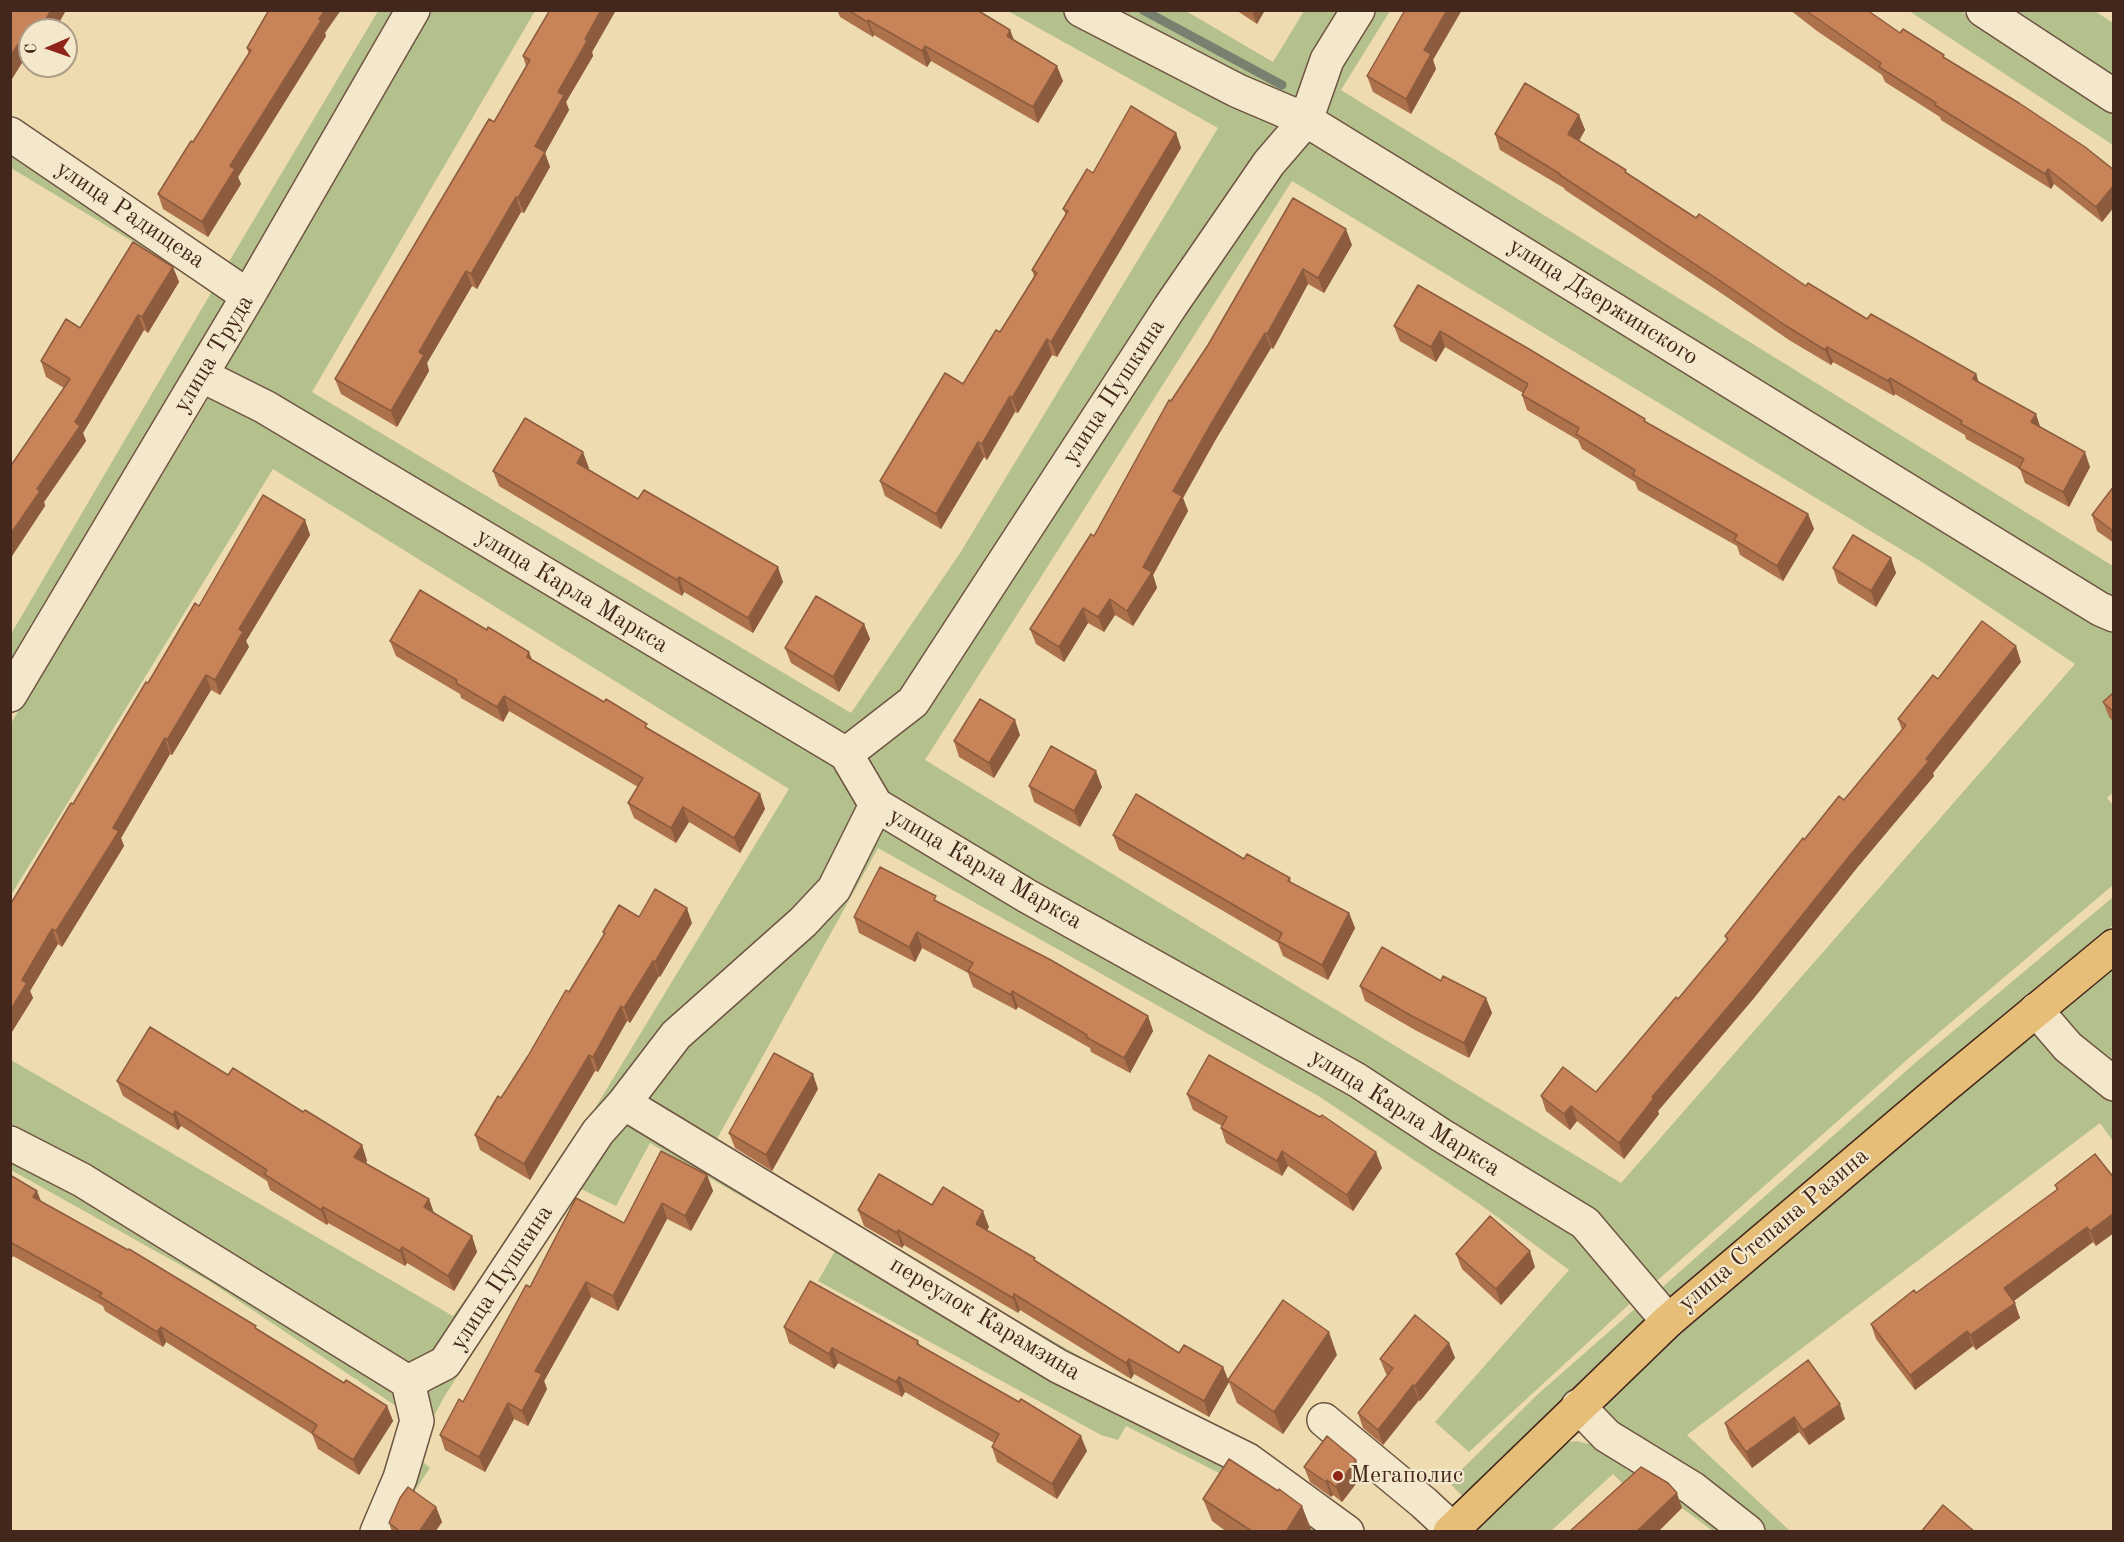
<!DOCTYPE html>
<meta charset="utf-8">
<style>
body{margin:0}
#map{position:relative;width:2124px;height:1542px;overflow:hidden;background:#eedcb0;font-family:"Old Standard TT",serif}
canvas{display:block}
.frame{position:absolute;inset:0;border:12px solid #43271c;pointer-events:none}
.north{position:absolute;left:18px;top:18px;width:60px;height:60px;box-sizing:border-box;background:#f4e8cc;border:2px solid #ad9b86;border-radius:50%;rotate:268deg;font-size:16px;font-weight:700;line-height:24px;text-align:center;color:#43271c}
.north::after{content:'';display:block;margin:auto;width:21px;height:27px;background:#8f2418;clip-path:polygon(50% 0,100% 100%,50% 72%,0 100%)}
</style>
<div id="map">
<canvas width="2124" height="1542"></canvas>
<div class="frame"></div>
<div class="north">С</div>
</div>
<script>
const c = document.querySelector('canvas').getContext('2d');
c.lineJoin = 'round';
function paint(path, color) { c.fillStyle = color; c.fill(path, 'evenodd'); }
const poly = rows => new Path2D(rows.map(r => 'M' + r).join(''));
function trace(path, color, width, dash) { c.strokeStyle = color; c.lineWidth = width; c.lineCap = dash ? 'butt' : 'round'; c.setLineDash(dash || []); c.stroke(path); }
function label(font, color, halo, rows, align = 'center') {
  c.font = font + ' "Old Standard TT",serif'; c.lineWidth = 4.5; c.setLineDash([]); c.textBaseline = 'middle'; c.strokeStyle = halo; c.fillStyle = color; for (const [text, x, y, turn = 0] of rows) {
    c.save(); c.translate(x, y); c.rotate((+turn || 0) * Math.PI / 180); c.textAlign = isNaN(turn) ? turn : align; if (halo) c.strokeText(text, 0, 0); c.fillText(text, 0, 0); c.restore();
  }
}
paint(poly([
 [378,11,397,11,244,273,224,270],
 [428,11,535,11,312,392,851,713,960,553,1218,128,1008,11,1067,11,1285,119,906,698,841,741,222,369],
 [1092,11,1186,11,1273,62,1304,11,1352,11,1302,106],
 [1365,11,1390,11,1341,90,2113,566,2113,608,1320,119],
 [1909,11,1961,11,2113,111,2113,145],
 [2003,11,2095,11,2113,23,2113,82],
 [1303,135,2113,623,2114,792,2107,798,2113,805,2113,885,1909,1058,1650,1287,1588,1219,884,798,864,751],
 [1292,181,1925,564,2075,664,1621,1183,925,760],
 [10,143,203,284,11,168],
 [218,281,226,299,189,368,11,666,11,634],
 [211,394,835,760,865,808,829,882,676,1022,455,1338,406,1373,11,1133,11,1060,453,1316,549,1184,789,789,273,469,11,895,10,725],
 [878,814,1581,1226,1634,1300,1469,1452,1435,1422,1569,1270,1481,1205,1320,1097,878,848,713,1146,1210,1431,1061,1362,641,1109,679,1041],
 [2113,897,2113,925,1670,1301,1658,1291,1915,1063],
 [2113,966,2113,1076,2055,1015],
 [2037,1028,2113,1094,2113,1141,2100,1123,1687,1435,1790,1531,1757,1531,1606,1417,1605,1400,1676,1331],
 [624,1115,1244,1465,1336,1531,1313,1531,1237,1482,1126,1426,1118,1440,1101,1435,818,1281,835,1251,650,1143,616,1206,579,1188,444,1397,414,1454,430,1468,388,1531,408,1414,209,1281,11,1170,10,1151,413,1387],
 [1637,1307,1644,1323,1465,1498,1456,1490,1449,1482,1538,1394],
 [1576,1441,1593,1445,1739,1531,1713,1531,1682,1508,1633,1494,1613,1474,1551,1531,1469,1532,1558,1444]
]), '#b5c18d');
trace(poly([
 [1143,10,1282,85]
]), '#78806f', 9);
const minor = poly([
 [1081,10,1238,91,1306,120,2100,609,2114,615],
 [1983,10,2114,96],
 [10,134,248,296],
 [201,375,265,407,846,754,876,805,1027,896,1357,1080,1441,1135,1585,1223,1668,1321],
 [10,695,248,296,413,10],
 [846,754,913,702,1170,307,1269,163,1306,120,1327,60,1358,10],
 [2036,1010,2068,1047,2114,1084],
 [624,1103,1058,1366,1248,1460,1347,1532],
 [10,1143,82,1180,408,1382],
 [408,1382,445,1363,598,1132,624,1103,676,1035,803,922,834,889,876,805],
 [1578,1406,1607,1436,1692,1488,1748,1532],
 [1324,1420,1424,1503,1452,1529],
 [377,1532,400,1478,417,1421,408,1382]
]);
const major = poly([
 [1450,1532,1668,1321,1940,1090,2114,946]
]);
trace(minor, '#6e5441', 36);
trace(major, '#43271c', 36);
trace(minor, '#f4e8cc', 33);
trace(major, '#e7be78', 33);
paint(poly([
 [10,10,66,10,55,30,30,30,30,50,10,82],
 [550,10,616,10,592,52,593,56,566,102,569,110,545,153,550,167,524,213,521,212,477,289,472,286,427,363,429,371,397,427,341,394,335,379,494,122,526,66,523,56],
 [835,10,977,10,1010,30,1014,40,1063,81,1038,123,931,61,927,67,874,35,873,37,840,17,838,12],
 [1236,10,1265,10,1257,24],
 [1790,10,1867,10,1900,33,1945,58,2114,170,2114,207,2102,222,2054,184,2051,189,1941,120,1940,117,1885,82,1882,75,1817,31],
 [325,33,326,36,238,177,241,184,208,237,163,209,158,194,193,142,249,54,247,48],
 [1433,60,1436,69,1411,114,1373,92,1367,76],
 [1579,115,1585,130,1579,141,1627,174,1696,218,1806,286,1867,319,1976,374,1979,383,2040,427,2090,467,2069,507,2025,483,2020,469,1966,439,1965,435,1895,394,1894,396,1833,362,1831,365,1789,340,1724,295,1565,190,1564,188,1500,150,1495,134],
 [1176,133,1181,148,1057,357,1052,355,1018,413,1015,412,987,460,984,457,941,529,885,496,880,481,963,384,1000,332,1034,276,1032,270,1066,215,1063,209,1093,173],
 [1293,198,1352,245,1324,293,1308,284,1273,349,1271,348,1216,439,1183,498,1188,511,1153,575,1157,588,1133,626,1115,615,1104,632,1088,623,1064,662,1036,644,1030,629,1094,536,1171,401,1208,345],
 [173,267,179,282,148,333,144,330,83,433,86,441,44,502,45,506,10,559,10,467,64,388,46,377,41,361,80,328],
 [1418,285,1646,422,1808,514,1814,529,1783,581,1740,555,1737,546,1638,490,1635,482,1582,449,1578,440,1527,410,1522,395,1523,393,1445,347,1436,362,1400,341,1394,326],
 [589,468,588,469,638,499,783,582,753,633,684,592,682,596,499,486,493,471],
 [2114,486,2114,543,2097,531,2092,515],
 [305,520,310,535,246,641,249,647,220,695,211,690,172,755,170,754,121,838,124,846,62,947,58,944,30,991,33,998,10,1035,10,905,148,683,199,606],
 [1891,558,1896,573,1876,607,1838,583,1833,568],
 [864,624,870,639,839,692,791,663,785,648],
 [390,641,533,660,760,794,765,809,740,853,689,822,676,843,634,818,628,803,638,787,509,711,503,722,461,698,460,694,396,656],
 [2021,662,1933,773,1934,776,1856,869,1754,998,1658,1111,1659,1114,1624,1159,1577,1121,1570,1130,1546,1111,1541,1096,1596,1092,1678,999,1727,941,1725,936,1804,840,1844,800,1902,730,1898,719,1938,679],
 [2114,692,2114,722,2109,717,2103,702],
 [1020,735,994,778,959,757,954,741],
 [1029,786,1102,787,1080,827,1034,802],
 [1113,835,1244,859,1290,878,1291,883,1349,913,1355,928,1328,980,1283,956,1278,943,1119,850],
 [938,902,1148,1016,1153,1031,1130,1073,1091,1052,1090,1048,1018,1007,1016,1010,973,987,968,973,922,948,915,962,859,933,854,917],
 [639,917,692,923,660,977,659,976,630,1023,627,1021,598,1072,595,1071,530,1180,480,1150,475,1135,501,1098,569,992,604,935,603,932],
 [1441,981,1486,998,1492,1013,1469,1058,1415,1030,1365,1001,1360,986],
 [228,1075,303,1112,362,1145,367,1161,366,1163,429,1199,434,1213,472,1236,477,1252,454,1291,407,1263,405,1266,328,1223,327,1225,270,1190,267,1181,181,1126,178,1130,123,1096,117,1081],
 [818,1089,772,1171,735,1148,729,1133],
 [1187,1094,1382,1168,1353,1211,1288,1166,1282,1176,1226,1143,1221,1128,1222,1126,1193,1110],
 [2095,1154,2096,1246,2093,1242,2013,1301,2020,1318,1976,1350,1973,1346,1915,1390,1876,1339,1871,1324,1916,1293,2057,1190,2055,1185],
 [10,1175,41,1202,258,1329,344,1383,387,1406,393,1421,359,1475,318,1449,312,1434,166,1342,163,1347,105,1311,103,1306,13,1256,10,1260],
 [707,1175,713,1191,691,1231,667,1219,618,1311,591,1297,544,1381,547,1389,528,1426,514,1419,485,1472,445,1450,440,1435,463,1402,624,1223],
 [932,1205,989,1227,987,1230,1036,1261,1179,1353,1223,1367,1229,1382,1209,1417,1134,1374,1131,1379,1020,1310,1018,1313,904,1245,902,1248,864,1226,858,1210],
 [1456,1254,1535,1267,1501,1305,1462,1269],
 [784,1327,918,1341,920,1346,1087,1451,1057,1499,997,1462,992,1447,994,1443,905,1392,902,1397,838,1363,834,1369,789,1343],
 [1449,1343,1455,1358,1420,1401,1419,1400,1383,1445,1363,1428,1358,1413,1388,1375,1386,1374,1380,1359],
 [1337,1355,1283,1434,1237,1403,1228,1380],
 [1808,1360,1845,1419,1809,1445,1799,1432,1752,1468,1730,1439,1725,1423],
 [1304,1467,1362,1476,1342,1502,1333,1495,1331,1497,1310,1482],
 [1203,1499,1311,1529,1309,1532,1227,1532,1212,1521],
 [436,1507,442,1522,435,1532,392,1532,389,1523]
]), '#ad714c');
paint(poly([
 [51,10,66,10,55,30,40,30],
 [325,10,341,10,325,33,326,36,238,177,241,184,208,237,202,222,230,166],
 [601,10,616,10,592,52,593,56,566,102,569,110,545,153,550,167,524,213,518,198,535,146,558,92,585,39],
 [1252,10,1265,10,1257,24],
 [1447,10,1462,10,1433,60,1436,69,1411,114,1406,99,1424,50],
 [868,20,874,35,873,37,867,22],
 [31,24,33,30,30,30,30,50,10,82,10,57],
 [1010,30,1016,46,1007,36],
 [925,46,931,61,927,67,922,51],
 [1057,66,1063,81,1038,123,1033,107],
 [1579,115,1585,130,1574,149,1568,134],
 [1176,133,1181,148,1057,357,1051,342],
 [2048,169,2054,184,2051,189,2045,174],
 [2114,185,2114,207,2102,222,2096,207],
 [516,197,521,212,477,289,471,274],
 [1346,229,1352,245,1324,293,1318,278],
 [173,267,179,282,148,333,142,317],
 [1303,269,1308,284,1273,349,1267,334],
 [466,271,472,286,427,363,429,371,397,427,391,411,419,352],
 [138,315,144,330,83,433,86,441,44,502,45,506,10,559,10,535,75,422],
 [1440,331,1445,347,1436,362,1431,347],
 [1265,333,1271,348,1216,439,1183,498,1188,511,1153,575,1157,588,1133,626,1127,611,1143,567,1173,491,1211,424],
 [1047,339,1052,355,1018,413,1012,398],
 [1827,347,1833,362,1831,365,1825,350],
 [1976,374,1981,390,1973,379],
 [1890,378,1895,394,1894,396,1888,381],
 [1010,396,1015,412,987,460,982,444],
 [2036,414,2041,429,2031,422],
 [978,442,984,457,941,529,936,514],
 [583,452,589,468,582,478,577,463],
 [2085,452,2090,467,2069,507,2063,492],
 [1808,514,1814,529,1783,581,1777,566],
 [305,520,310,535,246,641,249,647,220,695,215,680,239,629],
 [1891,558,1896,573,1876,607,1871,591],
 [778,567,783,582,753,633,748,618],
 [679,577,684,592,682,596,677,580],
 [1110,599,1115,615,1104,632,1098,617],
 [1083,608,1088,623,1064,662,1059,647],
 [864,624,870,639,839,692,833,677],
 [2016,646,2021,662,1933,773,1934,776,1856,869,1754,998,1658,1111,1659,1114,1624,1159,1619,1143,1652,1097,1926,759],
 [529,652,535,667,527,657],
 [206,675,211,690,172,755,167,740],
 [504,696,509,711,503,722,497,707],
 [1015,720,1020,735,994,778,989,763],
 [165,738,170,754,121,838,124,846,62,947,56,931,113,828],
 [1096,771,1102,787,1080,827,1074,811],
 [760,794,765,809,740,853,734,838],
 [683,807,689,822,676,843,671,828],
 [687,908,692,923,660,977,655,962],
 [1349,913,1355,928,1328,980,1322,965],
 [52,929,58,944,30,991,33,998,10,1035,10,1011,22,980],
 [917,932,922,948,915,962,909,947],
 [653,961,659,976,630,1023,624,1008],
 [1012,991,1018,1007,1016,1010,1011,995],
 [1486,998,1492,1013,1469,1058,1464,1043],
 [621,1006,627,1021,598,1072,593,1057],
 [1148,1016,1153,1031,1130,1073,1124,1058],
 [589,1055,595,1071,530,1180,524,1164],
 [813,1074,818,1089,772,1171,766,1155],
 [1571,1106,1577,1121,1570,1130,1564,1114],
 [175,1111,181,1126,178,1130,173,1115],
 [362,1145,367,1161,360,1172,354,1157],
 [1282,1151,1288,1166,1282,1176,1277,1161],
 [1376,1152,1382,1168,1353,1211,1347,1195],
 [707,1175,713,1191,691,1231,685,1216],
 [37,1191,43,1206,33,1197],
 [429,1199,434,1214,424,1207],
 [662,1203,667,1219,618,1311,613,1296],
 [323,1207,328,1223,327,1225,321,1210],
 [983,1211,989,1227,981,1239,976,1224],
 [2114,1213,2114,1233,2096,1246,2090,1231],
 [2087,1227,2093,1242,2010,1304,2004,1288],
 [898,1230,904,1245,902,1248,897,1233],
 [472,1236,477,1252,454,1291,448,1276],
 [402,1247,407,1263,405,1266,400,1251],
 [10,1249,13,1256,10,1260],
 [1530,1251,1535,1267,1501,1305,1496,1289],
 [586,1282,591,1297,544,1381,547,1389,528,1426,522,1411,535,1371],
 [1014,1294,1020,1310,1018,1313,1013,1298],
 [2015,1303,2020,1318,1976,1350,1970,1335],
 [161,1327,166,1342,163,1347,157,1332],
 [1967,1331,1973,1346,1915,1390,1910,1375],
 [1329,1332,1337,1355,1283,1434,1274,1412],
 [1449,1343,1455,1358,1420,1401,1415,1386],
 [832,1348,838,1363,834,1369,829,1354],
 [1129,1359,1134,1374,1131,1379,1126,1363],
 [1223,1367,1229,1382,1209,1417,1204,1401],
 [899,1377,905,1392,902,1397,896,1382],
 [1413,1385,1419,1400,1383,1445,1378,1430],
 [508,1403,514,1419,485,1472,479,1457],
 [1840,1404,1845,1419,1809,1445,1803,1430],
 [387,1406,393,1421,359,1475,353,1460],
 [1794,1417,1799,1432,1752,1468,1746,1452],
 [1081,1436,1087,1451,1057,1499,1052,1484],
 [1356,1460,1362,1476,1342,1502,1336,1487],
 [1327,1480,1333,1495,1331,1497,1326,1482],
 [1677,1493,1682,1508,1658,1532,1636,1532],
 [1302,1506,1311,1529,1309,1532,1286,1532],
 [436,1507,442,1522,435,1532,419,1532]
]), '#8d5c3e');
const building = poly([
 [10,10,51,10,40,30,31,24,10,57,10,10],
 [269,10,325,10,319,19,321,21,230,166,235,169,202,222,158,194,191,141,193,142,251,50,247,48,269,10],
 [550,10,601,10,585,39,587,41,558,92,564,95,535,146,545,152,518,198,516,197,471,274,466,271,419,352,424,355,391,411,335,379,489,119,494,122,530,60,523,56,550,10],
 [848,10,977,10,1010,30,1007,36,1057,66,1033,107,925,46,922,51,868,20,867,22,848,10],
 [1405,10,1447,10,1424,50,1431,54,1406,99,1367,76,1405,10],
 [1805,10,1867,10,1900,33,1903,29,1944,55,1943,57,2019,103,2085,147,2114,170,2114,185,2096,207,2048,169,2045,174,1935,105,1936,103,1879,67,1881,63,1805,10],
 [1525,83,1579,115,1568,134,1626,170,1625,172,1696,218,1699,214,1806,286,1808,283,1867,319,1871,314,1976,374,1973,379,2036,414,2031,422,2085,452,2063,492,2019,468,2024,459,1961,424,1962,421,1890,378,1888,381,1827,347,1825,350,1783,324,1719,280,1560,175,1560,174,1495,134,1525,83],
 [1131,106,1176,133,1051,342,1047,339,1012,398,1010,396,982,444,978,442,936,514,880,481,945,373,963,384,996,330,1000,332,1037,273,1032,270,1068,211,1063,209,1087,169,1093,173,1131,106],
 [1293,198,1346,229,1318,278,1303,269,1267,334,1265,333,1211,424,1173,491,1182,496,1143,567,1152,572,1127,611,1110,599,1098,617,1083,608,1059,647,1030,629,1091,534,1094,536,1169,400,1171,401,1208,345,1293,198],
 [133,242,173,267,142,317,138,315,75,422,80,426,37,489,40,491,10,535,10,467,70,379,41,361,66,319,80,328,133,242],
 [1418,285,1529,349,1645,419,1644,421,1808,514,1777,566,1734,540,1737,535,1633,475,1635,470,1576,434,1579,428,1522,395,1528,384,1440,331,1431,347,1394,326,1418,285],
 [525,418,583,452,577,463,638,499,644,490,778,567,748,618,679,577,677,580,493,471,525,418],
 [2114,486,2114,532,2092,515,2114,486],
 [263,495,305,520,239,629,243,632,215,680,206,675,167,740,165,738,113,828,119,831,56,931,52,929,22,980,27,983,10,1011,10,905,71,803,73,804,146,682,148,683,195,603,199,606,263,495],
 [1853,535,1891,558,1871,591,1833,568,1853,535],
 [420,590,487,630,488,627,529,652,527,657,604,702,606,699,647,724,645,727,760,794,734,838,683,807,671,828,628,803,643,778,504,696,497,707,456,683,457,680,390,641,420,590],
 [816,596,864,624,833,677,785,648,816,596],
 [1982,621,2016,646,1926,759,1929,761,1851,854,1749,982,1652,1097,1654,1098,1619,1143,1571,1106,1564,1114,1541,1096,1563,1067,1596,1092,1676,997,1678,999,1728,939,1725,936,1803,838,1804,840,1839,796,1844,800,1906,725,1898,719,1933,675,1938,679,1982,621],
 [2114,692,2114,712,2103,702,2114,692],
 [980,699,1015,720,989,763,954,741,980,699],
 [1051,746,1096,771,1074,811,1029,786,1051,746],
 [1136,794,1244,859,1247,854,1290,878,1288,881,1349,913,1322,965,1278,941,1282,933,1113,835,1136,794],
 [880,867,936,896,934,900,1049,959,1148,1016,1124,1058,1086,1037,1087,1035,1012,991,1011,995,968,971,973,963,917,932,909,947,854,917,880,867],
 [655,889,687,908,655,962,653,961,624,1008,621,1006,593,1057,589,1055,524,1164,475,1135,498,1096,501,1098,528,1056,566,990,569,992,605,933,603,932,619,905,639,917,655,889],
 [1382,947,1441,981,1443,976,1486,998,1464,1043,1410,1015,1360,986,1382,947],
 [150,1027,228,1075,233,1068,303,1112,305,1110,362,1145,354,1157,429,1199,424,1207,472,1236,448,1276,402,1247,400,1251,323,1207,321,1210,264,1174,267,1170,175,1111,173,1115,117,1081,150,1027],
 [774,1053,813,1074,766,1155,729,1133,774,1053],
 [1209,1055,1320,1117,1322,1115,1376,1152,1347,1195,1282,1151,1277,1161,1221,1128,1227,1117,1187,1094,1209,1055],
 [661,1151,707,1175,685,1216,662,1203,613,1296,586,1282,535,1371,542,1374,522,1411,508,1403,479,1457,440,1435,459,1399,463,1402,526,1285,530,1287,576,1198,624,1223,661,1151],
 [2095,1154,2114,1178,2114,1213,2090,1231,2087,1227,2004,1288,2015,1303,1970,1335,1967,1331,1910,1375,1871,1324,1914,1290,1916,1293,2058,1189,2055,1185,2095,1154],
 [879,1174,932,1205,943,1187,983,1211,976,1224,1035,1258,1034,1260,1179,1353,1184,1345,1223,1367,1204,1401,1129,1359,1126,1363,1014,1294,1013,1298,898,1230,897,1233,858,1210,879,1174],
 [10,1175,37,1191,33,1197,128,1250,129,1249,256,1326,255,1328,344,1383,346,1380,387,1406,353,1460,312,1433,317,1425,161,1327,157,1332,99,1296,102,1293,10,1242,10,1175],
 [1490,1216,1530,1251,1496,1289,1456,1254,1490,1216],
 [810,1281,918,1341,917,1344,1019,1402,1021,1399,1081,1436,1052,1484,992,1447,999,1434,899,1377,896,1382,832,1348,829,1354,784,1327,810,1281],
 [1283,1300,1329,1332,1274,1412,1228,1380,1283,1300],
 [1415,1315,1449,1343,1415,1386,1413,1385,1378,1430,1358,1413,1393,1368,1380,1359,1415,1315],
 [1808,1360,1840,1404,1803,1430,1794,1417,1746,1452,1725,1423,1808,1360],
 [1327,1436,1356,1460,1336,1487,1327,1480,1326,1482,1304,1467,1327,1436],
 [1229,1459,1278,1491,1279,1489,1302,1506,1286,1532,1253,1532,1203,1499,1229,1459],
 [1641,1467,1668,1483,1677,1493,1636,1532,1569,1532,1641,1467],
 [408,1487,436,1507,419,1532,401,1532,389,1523,400,1498,408,1487],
 [1943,1505,1975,1532,1921,1532,1943,1505]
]);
paint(building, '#c98358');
trace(building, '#8d5c3e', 1.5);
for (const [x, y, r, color] of [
 [1338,1476,6,"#8f2418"]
]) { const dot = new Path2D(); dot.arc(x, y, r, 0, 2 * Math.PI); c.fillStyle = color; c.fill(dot); trace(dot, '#f4e8cc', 2); }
label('24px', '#43271c', '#f4e8cc', [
 ["улица Радищева",130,215,34],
 ["улица Дзержинского",1603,302,32],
 ["улица Труда",214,354,-59],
 ["улица Пушкина",1114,392,-57],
 ["улица Карла Маркса",572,591,31],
 ["улица Карла Маркса",985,869,30],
 ["улица Карла Маркса",1405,1113,32],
 ["улица Степана Разина",1774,1230,-40],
 ["улица Пушкина",502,1278,-57],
 ["переулок Карамзина",985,1319,31]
]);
label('24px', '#43271c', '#f4e8cc', [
 ["Мегаполис",1350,1476]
], 'left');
</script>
